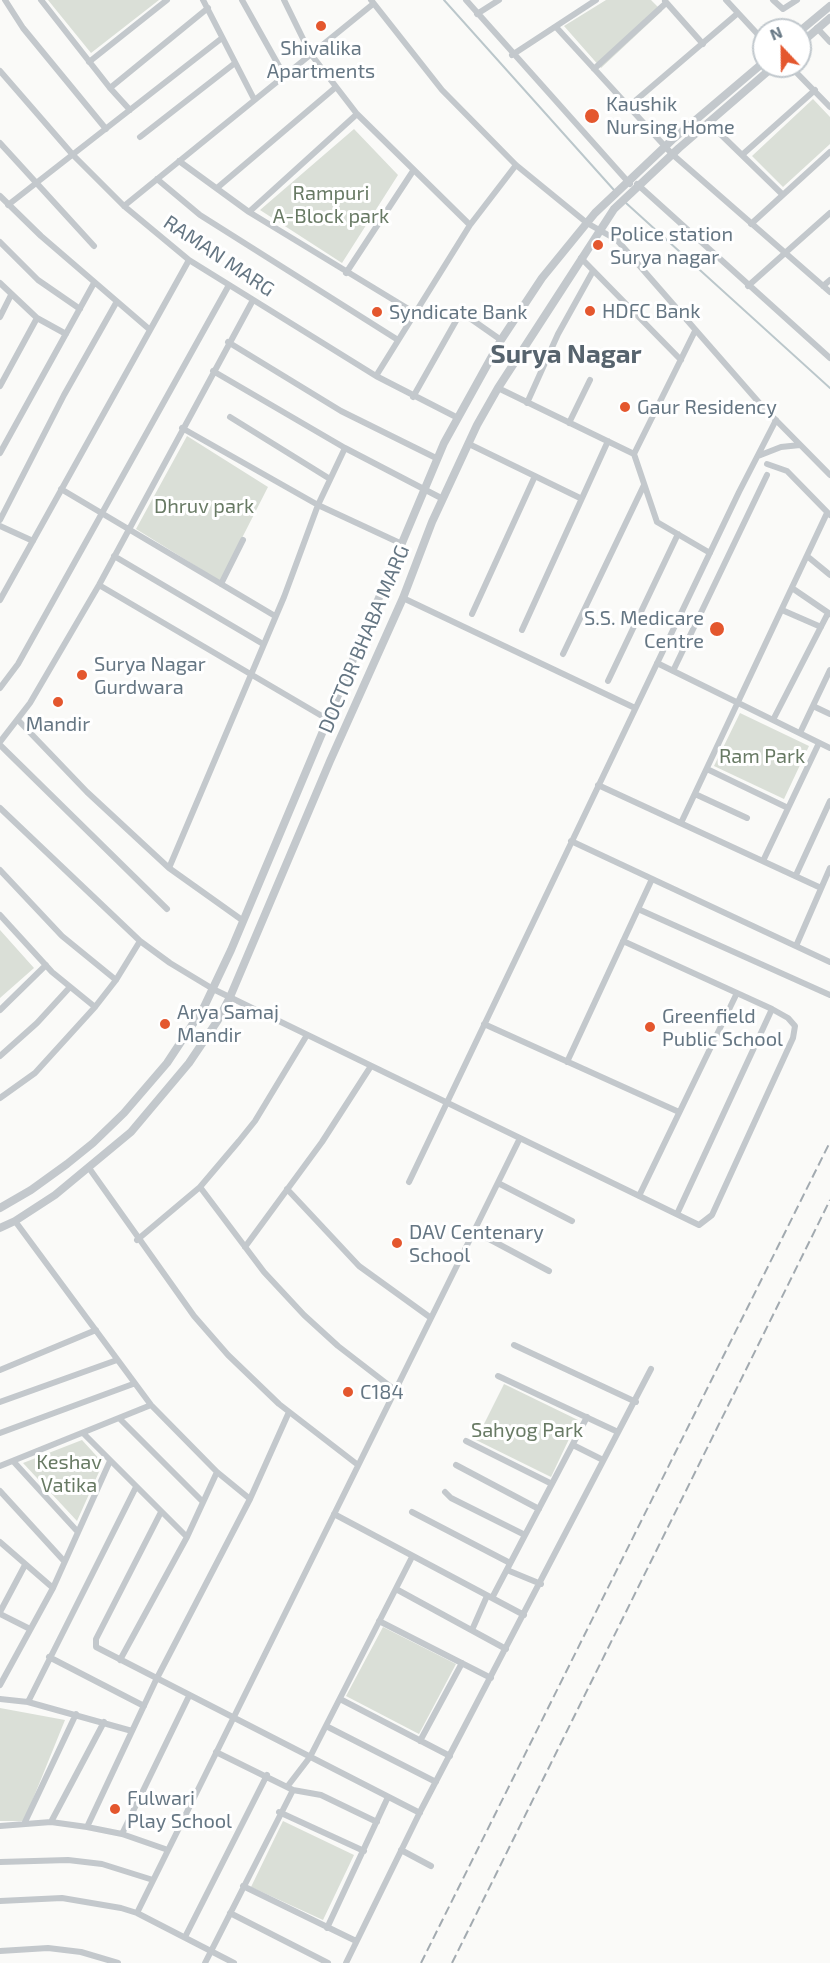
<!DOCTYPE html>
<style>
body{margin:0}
#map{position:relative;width:830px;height:1963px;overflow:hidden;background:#fafaf8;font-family:"Exo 2",sans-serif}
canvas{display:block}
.north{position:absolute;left:752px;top:18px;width:60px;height:60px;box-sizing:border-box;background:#fff;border:2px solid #c1c8cd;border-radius:50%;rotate:338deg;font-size:16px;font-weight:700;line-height:24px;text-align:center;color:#657683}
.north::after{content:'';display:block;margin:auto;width:21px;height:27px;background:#e4572e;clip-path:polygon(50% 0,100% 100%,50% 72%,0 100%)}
</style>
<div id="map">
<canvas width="830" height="1963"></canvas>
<div class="north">N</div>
</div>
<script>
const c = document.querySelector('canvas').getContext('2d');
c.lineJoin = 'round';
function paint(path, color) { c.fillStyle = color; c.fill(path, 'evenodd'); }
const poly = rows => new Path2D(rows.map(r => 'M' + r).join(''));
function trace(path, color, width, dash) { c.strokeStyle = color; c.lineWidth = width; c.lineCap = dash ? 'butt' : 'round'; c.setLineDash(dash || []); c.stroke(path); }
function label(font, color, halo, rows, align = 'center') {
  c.font = font + ' "Exo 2",sans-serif'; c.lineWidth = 6; c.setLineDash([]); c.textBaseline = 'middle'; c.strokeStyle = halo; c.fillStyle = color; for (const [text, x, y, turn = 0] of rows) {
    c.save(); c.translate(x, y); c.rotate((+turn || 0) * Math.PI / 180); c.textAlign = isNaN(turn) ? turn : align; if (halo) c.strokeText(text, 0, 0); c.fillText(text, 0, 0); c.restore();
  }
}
paint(poly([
 [48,0,159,0,91,53],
 [606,0,651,0,662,11,601,68,564,26],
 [813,99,830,117,830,144,783,187,752,156],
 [354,129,398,175,342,263,260,210],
 [187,436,268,487,220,581,136,529],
 [740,713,809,746,784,799,714,766],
 [0,930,34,968,0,998],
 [504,1384,578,1420,551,1477,476,1440],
 [82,1440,103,1463,77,1521,23,1463],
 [383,1627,456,1664,419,1734,346,1696],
 [0,1708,65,1720,24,1821,0,1821],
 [283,1821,354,1855,323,1920,251,1887]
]), '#dadfd7');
trace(poly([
 [444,0,614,190],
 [626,203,830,388]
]), '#bbc7cb', 2);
trace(poly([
 [5,0,23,28,106,129],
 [41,0,110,88,130,110],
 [203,0,254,99],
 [242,0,284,75],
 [284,0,310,53,357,114,470,225],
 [371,0,442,90,516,165,587,223,617,240,762,406,830,475],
 [466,0,630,184],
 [726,0,764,41],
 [773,0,783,9,797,0],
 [665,1,703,44],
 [477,14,499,0],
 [556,27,672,154,830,292],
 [817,28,830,42],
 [512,55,596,0],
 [89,62,167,0],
 [790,66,830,107],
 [594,69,666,3],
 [0,71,73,155,124,206,189,260,376,376,458,418],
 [110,88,208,8],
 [628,107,738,13],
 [708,122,783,195],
 [140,137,235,63],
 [0,143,94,246],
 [742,155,815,90],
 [179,161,249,212,415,313],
 [157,179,200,215,398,340],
 [637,184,830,358],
 [217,188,336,87],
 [0,196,41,236,149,329],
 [8,205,222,38],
 [124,206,373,4],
 [249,212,357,114],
 [751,224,830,152],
 [0,242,38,280,80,309],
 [581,258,681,360],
 [346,273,413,171],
 [0,283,37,318,66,334],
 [748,286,830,213],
 [823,286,830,280],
 [0,317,11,295],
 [695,331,634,454,657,522,710,553],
 [228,342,341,411,438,459],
 [213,371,345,448,443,499],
 [376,376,470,225,516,165],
 [0,386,37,318],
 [498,388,634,454],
 [413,397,461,312,501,340],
 [527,403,558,334,593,271],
 [230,417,330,479],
 [569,423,590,380],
 [182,428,318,505,402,544],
 [469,444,580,498],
 [0,453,94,283],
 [758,456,781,447,800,445],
 [767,464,787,471,830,515],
 [61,489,275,616],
 [0,520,64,395,116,303],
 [0,526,33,541],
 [114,556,263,644],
 [807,556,830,575],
 [221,584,243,540],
 [99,585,327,719],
 [792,588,830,614],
 [403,598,635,708],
 [0,600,189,260],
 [782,610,821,627],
 [472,614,535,476],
 [522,630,608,441],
 [563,654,644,485],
 [657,663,830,748],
 [673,671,767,475],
 [608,681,678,534],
 [0,688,18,664,229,285],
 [813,706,830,714],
 [18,720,87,792,169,868,242,920],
 [773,720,828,613],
 [800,733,830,670],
 [0,742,30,703,99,585,253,300],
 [0,745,167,909],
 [707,769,788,808],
 [598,785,821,888],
 [695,794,747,818],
 [0,808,140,941,170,963,213,989,699,1225,712,1215,793,1038,795,1026,788,1018,772,1009,623,941],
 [681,823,827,513],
 [571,841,830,962],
 [763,861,819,743],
 [169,868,284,597,318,505,345,448],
 [0,870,62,936,116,980],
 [796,875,830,801],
 [638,909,830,995],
 [0,915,52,972,95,1007],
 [796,946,830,868],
 [0,1010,46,965],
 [484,1024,679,1112],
 [0,1056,37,1023,70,987],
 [567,1062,652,879],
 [0,1098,35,1073,95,1007,116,980,140,941],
 [89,1168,194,1316,228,1355,279,1404,358,1465],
 [409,1182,739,492,776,420],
 [498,1183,572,1221],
 [200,1187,264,1272,304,1315,338,1346,395,1390],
 [287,1189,359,1266,431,1318],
 [639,1196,736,995],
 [677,1214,772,1009],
 [15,1221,151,1405,217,1472,250,1499],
 [474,1231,549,1271],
 [137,1240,200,1187,239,1141,255,1121,307,1035],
 [245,1247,322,1142,371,1066],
 [514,1345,636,1402],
 [0,1370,96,1330],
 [498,1376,618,1432],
 [0,1402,117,1360],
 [120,1419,203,1502],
 [0,1433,133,1384],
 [84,1434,187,1537],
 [466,1441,552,1484],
 [573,1445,603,1460],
 [13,1461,77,1531],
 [456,1465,539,1509],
 [0,1466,151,1405],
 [0,1491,64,1561],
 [445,1492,451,1498,525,1535],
 [161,1512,96,1639,96,1647,420,1813],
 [412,1512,510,1563],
 [334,1514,524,1615],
 [0,1542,53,1588],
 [507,1570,541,1584],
 [396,1589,506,1649],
 [492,1598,587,1417],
 [0,1612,25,1565],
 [0,1614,30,1629],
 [379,1621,491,1678],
 [472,1630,487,1596],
 [49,1657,144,1706],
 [120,1660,187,1537,217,1472],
 [0,1685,53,1588,110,1461],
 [0,1699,28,1702,132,1731],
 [340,1699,450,1756],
 [28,1702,136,1487],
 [326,1726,436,1782],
 [420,1741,462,1663],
 [216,1752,293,1790,321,1795,377,1822],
 [287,1787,310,1757,412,1557],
 [279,1812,364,1851],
 [25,1822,76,1714],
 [51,1822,104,1722],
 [0,1826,51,1822,87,1827,122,1834,168,1850],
 [87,1827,156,1680,250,1499,289,1412],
 [122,1834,189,1696],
 [401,1850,431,1866],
 [0,1862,68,1860,102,1864,153,1880],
 [243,1886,356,1941],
 [0,1901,62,1898,121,1908,137,1913,234,1963],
 [137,1913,520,1138],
 [230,1913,328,1963],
 [327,1928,388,1797],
 [185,1937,267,1775],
 [0,1951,48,1948,81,1952,118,1963],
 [205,1963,293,1790],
 [346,1963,421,1810,651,1369]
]), '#c3c8cc', 6);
trace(poly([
 [800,31,830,6],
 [800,44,830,18],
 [0,1208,31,1190,67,1164,93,1143,124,1113,167,1063,204,1007,231,950,444,443,501,340,542,278,595,213,672,140,764,62],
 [0,1228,15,1221,55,1195,131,1132,189,1063,218,1020,230,997,330,761,403,598,432,522,477,425,498,388,614,209,679,148,774,66]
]), '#c3c8cc', 8);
trace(poly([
 [421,1963,830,1142],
 [452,1963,830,1200]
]), '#a2aab0', 2, [9, 4.5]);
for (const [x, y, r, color] of [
 [321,26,6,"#e4572e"],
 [592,116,8,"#e4572e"],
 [598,245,6,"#e4572e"],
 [590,311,6,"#e4572e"],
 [377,312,6,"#e4572e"],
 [625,407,6,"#e4572e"],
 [717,629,8,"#e4572e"],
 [82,675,6,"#e4572e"],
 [58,702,6,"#e4572e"],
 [165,1024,6,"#e4572e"],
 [650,1027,6,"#e4572e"],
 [397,1243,6,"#e4572e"],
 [348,1392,6,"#e4572e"],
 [115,1809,6,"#e4572e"]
]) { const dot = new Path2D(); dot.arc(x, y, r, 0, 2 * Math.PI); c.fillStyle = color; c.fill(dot); trace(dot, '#fff', 2); }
label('20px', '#657683', '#fff', [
 ["Shivalika",321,48,"center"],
 ["Apartments",321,71,"center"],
 ["Kaushik",606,104],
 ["Nursing Home",606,127],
 ["Police station",610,234],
 ["Surya nagar",610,257],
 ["HDFC Bank",602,311],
 ["Syndicate Bank",389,312],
 ["Gaur Residency",637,407],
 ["S.S. Medicare",704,618,"right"],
 ["Centre",704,641,"right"],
 ["Surya Nagar",94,664],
 ["Gurdwara",94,687],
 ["Mandir",58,724,"center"],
 ["Arya Samaj",177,1012],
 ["Mandir",177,1035],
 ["Greenfield",662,1016],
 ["Public School",662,1039],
 ["DAV Centenary",409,1232],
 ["School",409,1255],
 ["C184",360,1392],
 ["Fulwari",127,1798],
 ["Play School",127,1821]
], 'left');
label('20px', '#687a64', '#fff', [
 ["Rampuri",331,193],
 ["A-Block park",331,216],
 ["Dhruv park",204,506],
 ["Ram Park",762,756],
 ["Sahyog Park",527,1430],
 ["Keshav",69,1462],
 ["Vatika",69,1485]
]);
label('20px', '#657683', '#fff', [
 ["RAMAN MARG",219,256,34],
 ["DOCTOR BHABA MARG",364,639,-67]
]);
label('bold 26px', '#57646e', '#fff', [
 ["Surya Nagar",566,354]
]);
</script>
